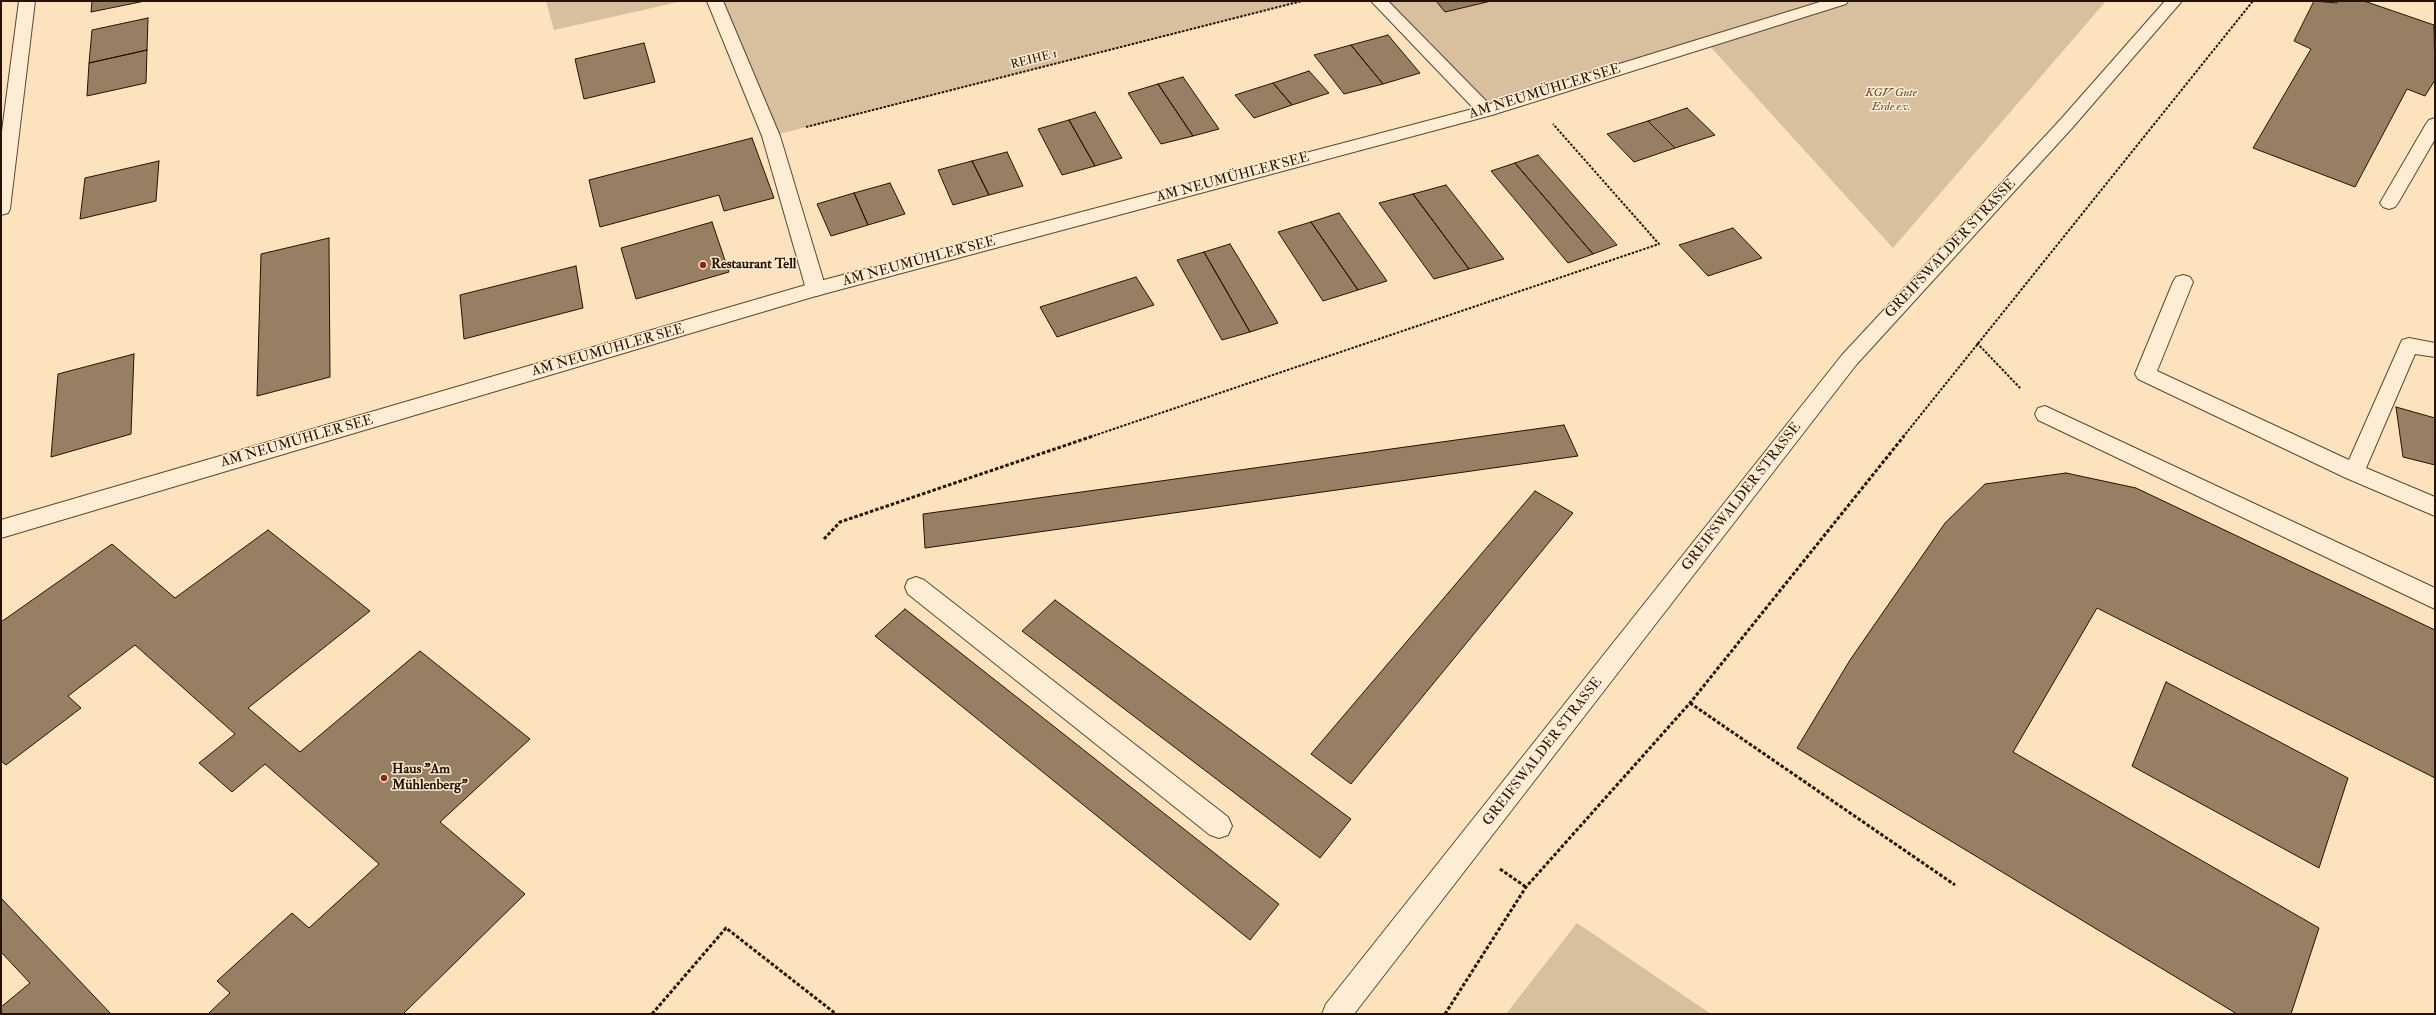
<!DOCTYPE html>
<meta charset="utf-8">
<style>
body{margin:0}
#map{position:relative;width:2436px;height:1015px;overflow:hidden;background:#fce3bd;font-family:"IM FELL Double Pica",serif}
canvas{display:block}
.frame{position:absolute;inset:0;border:2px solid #271201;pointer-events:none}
</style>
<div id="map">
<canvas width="2436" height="1015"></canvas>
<div class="frame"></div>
</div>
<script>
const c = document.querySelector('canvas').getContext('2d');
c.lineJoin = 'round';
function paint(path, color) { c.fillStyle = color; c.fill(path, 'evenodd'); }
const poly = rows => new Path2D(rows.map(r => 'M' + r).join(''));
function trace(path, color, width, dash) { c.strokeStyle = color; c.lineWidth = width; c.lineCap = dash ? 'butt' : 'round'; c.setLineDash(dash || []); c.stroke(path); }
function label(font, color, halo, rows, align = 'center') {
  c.font = font + ' "IM FELL Double Pica",serif'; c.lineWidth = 3; c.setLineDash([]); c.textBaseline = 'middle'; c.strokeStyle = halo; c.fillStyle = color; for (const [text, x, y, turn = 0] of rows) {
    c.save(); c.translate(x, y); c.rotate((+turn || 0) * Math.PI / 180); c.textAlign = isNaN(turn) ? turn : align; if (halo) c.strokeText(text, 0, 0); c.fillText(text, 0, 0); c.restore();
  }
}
paint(poly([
 [546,1,683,1,554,30],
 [717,1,1302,1,771,136],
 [1379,1,2106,1,1893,248,1707,43,1486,111],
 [1577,923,1711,1014,1506,1014]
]), '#d8bf9d');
const building = poly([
 [92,1,145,1,91,12,92,1],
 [1436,1,1491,1,1445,12,1436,1],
 [2314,1,2337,3,2338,1,2364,1,2434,25,2435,80,2425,96,2407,89,2355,187,2253,148,2311,49,2294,41,2314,1],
 [148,18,147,50,89,63,92,30,148,18],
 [1388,35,1420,73,1383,84,1351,45,1388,35],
 [644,43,655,82,584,99,575,59,644,43],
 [1351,45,1383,84,1344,94,1314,55,1351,45],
 [147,50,146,83,87,96,89,63,147,50],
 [1309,71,1329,93,1292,105,1273,83,1309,71],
 [1183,77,1219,129,1193,136,1158,84,1183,77],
 [1273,83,1292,105,1254,118,1235,95,1273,83],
 [1158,84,1193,136,1161,144,1128,93,1158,84],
 [1687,108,1715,135,1675,148,1648,121,1687,108],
 [1095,112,1122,158,1095,166,1069,120,1095,112],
 [1069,120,1095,166,1062,175,1038,129,1069,120],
 [1648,121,1675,148,1634,162,1607,134,1648,121],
 [752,138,774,198,724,211,719,195,600,227,589,180,752,138],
 [1007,152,1023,186,989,195,972,161,1007,152],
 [1538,155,1617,245,1593,254,1515,163,1538,155],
 [159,161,156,201,80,219,85,178,159,161],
 [972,161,989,195,953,205,938,170,972,161],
 [1515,163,1593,254,1568,263,1491,171,1515,163],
 [890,183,905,214,868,225,854,193,890,183],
 [1446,185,1504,259,1469,269,1413,194,1446,185],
 [854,193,868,225,831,236,817,204,854,193],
 [1413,194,1469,269,1434,279,1379,203,1413,194],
 [1339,213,1387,281,1358,290,1311,222,1339,213],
 [712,222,729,272,636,299,621,248,712,222],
 [1311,222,1358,290,1323,301,1278,232,1311,222],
 [1733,228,1762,258,1708,276,1679,245,1733,228],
 [329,238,330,377,257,396,261,254,329,238],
 [1230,244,1278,323,1250,332,1204,252,1230,244],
 [1204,252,1250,332,1222,340,1177,260,1204,252],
 [576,266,583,308,464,339,460,295,576,266],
 [1136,277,1154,305,1057,337,1040,307,1136,277],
 [134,354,131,434,51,457,58,374,134,354],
 [2396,407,2435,418,2435,465,2403,457,2396,407],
 [1564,425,1578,456,925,548,923,514,1564,425],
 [2066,473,2136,488,2435,630,2435,778,2097,608,2013,752,2319,928,2291,1014,2237,1014,1797,748,1850,660,1945,523,1985,484,2066,473],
 [1535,491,1573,513,1351,784,1311,754,1535,491],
 [268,530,370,611,248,708,300,752,420,651,530,739,440,822,525,894,403,1014,208,1014,230,993,217,981,292,913,309,928,379,864,265,764,232,792,199,763,235,734,135,645,68,696,81,708,6,765,1,761,1,622,112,544,175,598,268,530],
 [1055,600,1351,819,1320,858,1022,631,1055,600],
 [905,609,1279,904,1250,940,875,636,905,609],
 [2166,682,2348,778,2319,868,2132,766,2166,682],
 [1,898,111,1014,1,1014,1,1007,30,983,1,952,1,898]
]);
paint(building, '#967f63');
trace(building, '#271201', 1);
const lane = poly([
 [707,1,723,1,780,136,826,289,823,294,816,296,809,294,806,289,762,136,707,1],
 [1371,1,1388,1,1492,107,1495,111,1492,115,1480,115,1371,1],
 [2435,118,2435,139,2398,203,2395,207,2389,209,2383,207,2380,203,2426,124,2429,120,2435,118],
 [2183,275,2190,277,2193,282,2157,371,2349,460,2402,340,2409,338,2435,343,2435,357,2415,354,2366,468,2435,497,2435,516,2346,478,2138,379,2135,374,2173,282,2176,277,2183,275],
 [2045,406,2435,588,2435,609,2038,420,2035,414,2038,408,2045,406],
 [916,577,924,580,1228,817,1232,826,1228,835,1219,838,1210,835,908,594,905,587,908,580,916,577]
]);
const street = poly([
 [19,1,35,1,10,209,8,213,1,215,1,139,19,1],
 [1823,1,1848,1,1846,4,1492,115,816,296,1,538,1,520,816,282,1480,107,1823,1],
 [2165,1,2182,1,2073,127,1856,365,1354,1014,1322,1014,1326,1004,1842,355,2061,119,2165,1]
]);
trace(lane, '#5c4630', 2);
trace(street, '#5c4630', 2);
trace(poly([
 [806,127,1302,1],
 [1977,343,2021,389],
 [1090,437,1659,244,1553,124],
 [1903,437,2253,1]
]), '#271201', 2, [2.5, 1.5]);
trace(poly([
 [824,539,840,522,1093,436],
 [1690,703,1955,885],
 [1500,869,1526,887],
 [652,1014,726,928,836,1014],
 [1445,1014,1526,887,1690,703,1904,436]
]), '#271201', 3, [3.5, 2]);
paint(lane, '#fdedd4');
paint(street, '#fdedd4');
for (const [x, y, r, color] of [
 [703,265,4,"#8f2418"],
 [384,778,4,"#8f2418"]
]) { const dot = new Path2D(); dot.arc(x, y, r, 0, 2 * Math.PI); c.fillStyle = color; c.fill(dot); trace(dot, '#fdedd4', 1.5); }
label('12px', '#271201', '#fdedd4', [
 ["REIHE 1",1034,60,-14]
]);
label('italic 12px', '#654f38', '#fdedd4', [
 ["KGV Gute",1891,93],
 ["Erde e.v.",1891,107]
]);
label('14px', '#271201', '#fdedd4', [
 ["AM NEUMÜHLER SEE",1545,92,-17],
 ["AM NEUMÜHLER SEE",1233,178,-15],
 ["GREIFSWALDER STRASSE",1951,249,-47],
 ["AM NEUMÜHLER SEE",919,262,-15],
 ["AM NEUMÜHLER SEE",608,351,-16],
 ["AM NEUMÜHLER SEE",297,442,-16],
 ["GREIFSWALDER STRASSE",1742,497,-52],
 ["GREIFSWALDER STRASSE",1543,752,-52]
]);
label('bold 14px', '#271201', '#fdedd4', [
 ["Restaurant Tell",711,265],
 ["Haus \"Am",392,770],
 ["Mühlenberg\"",392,786]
], 'left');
</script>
